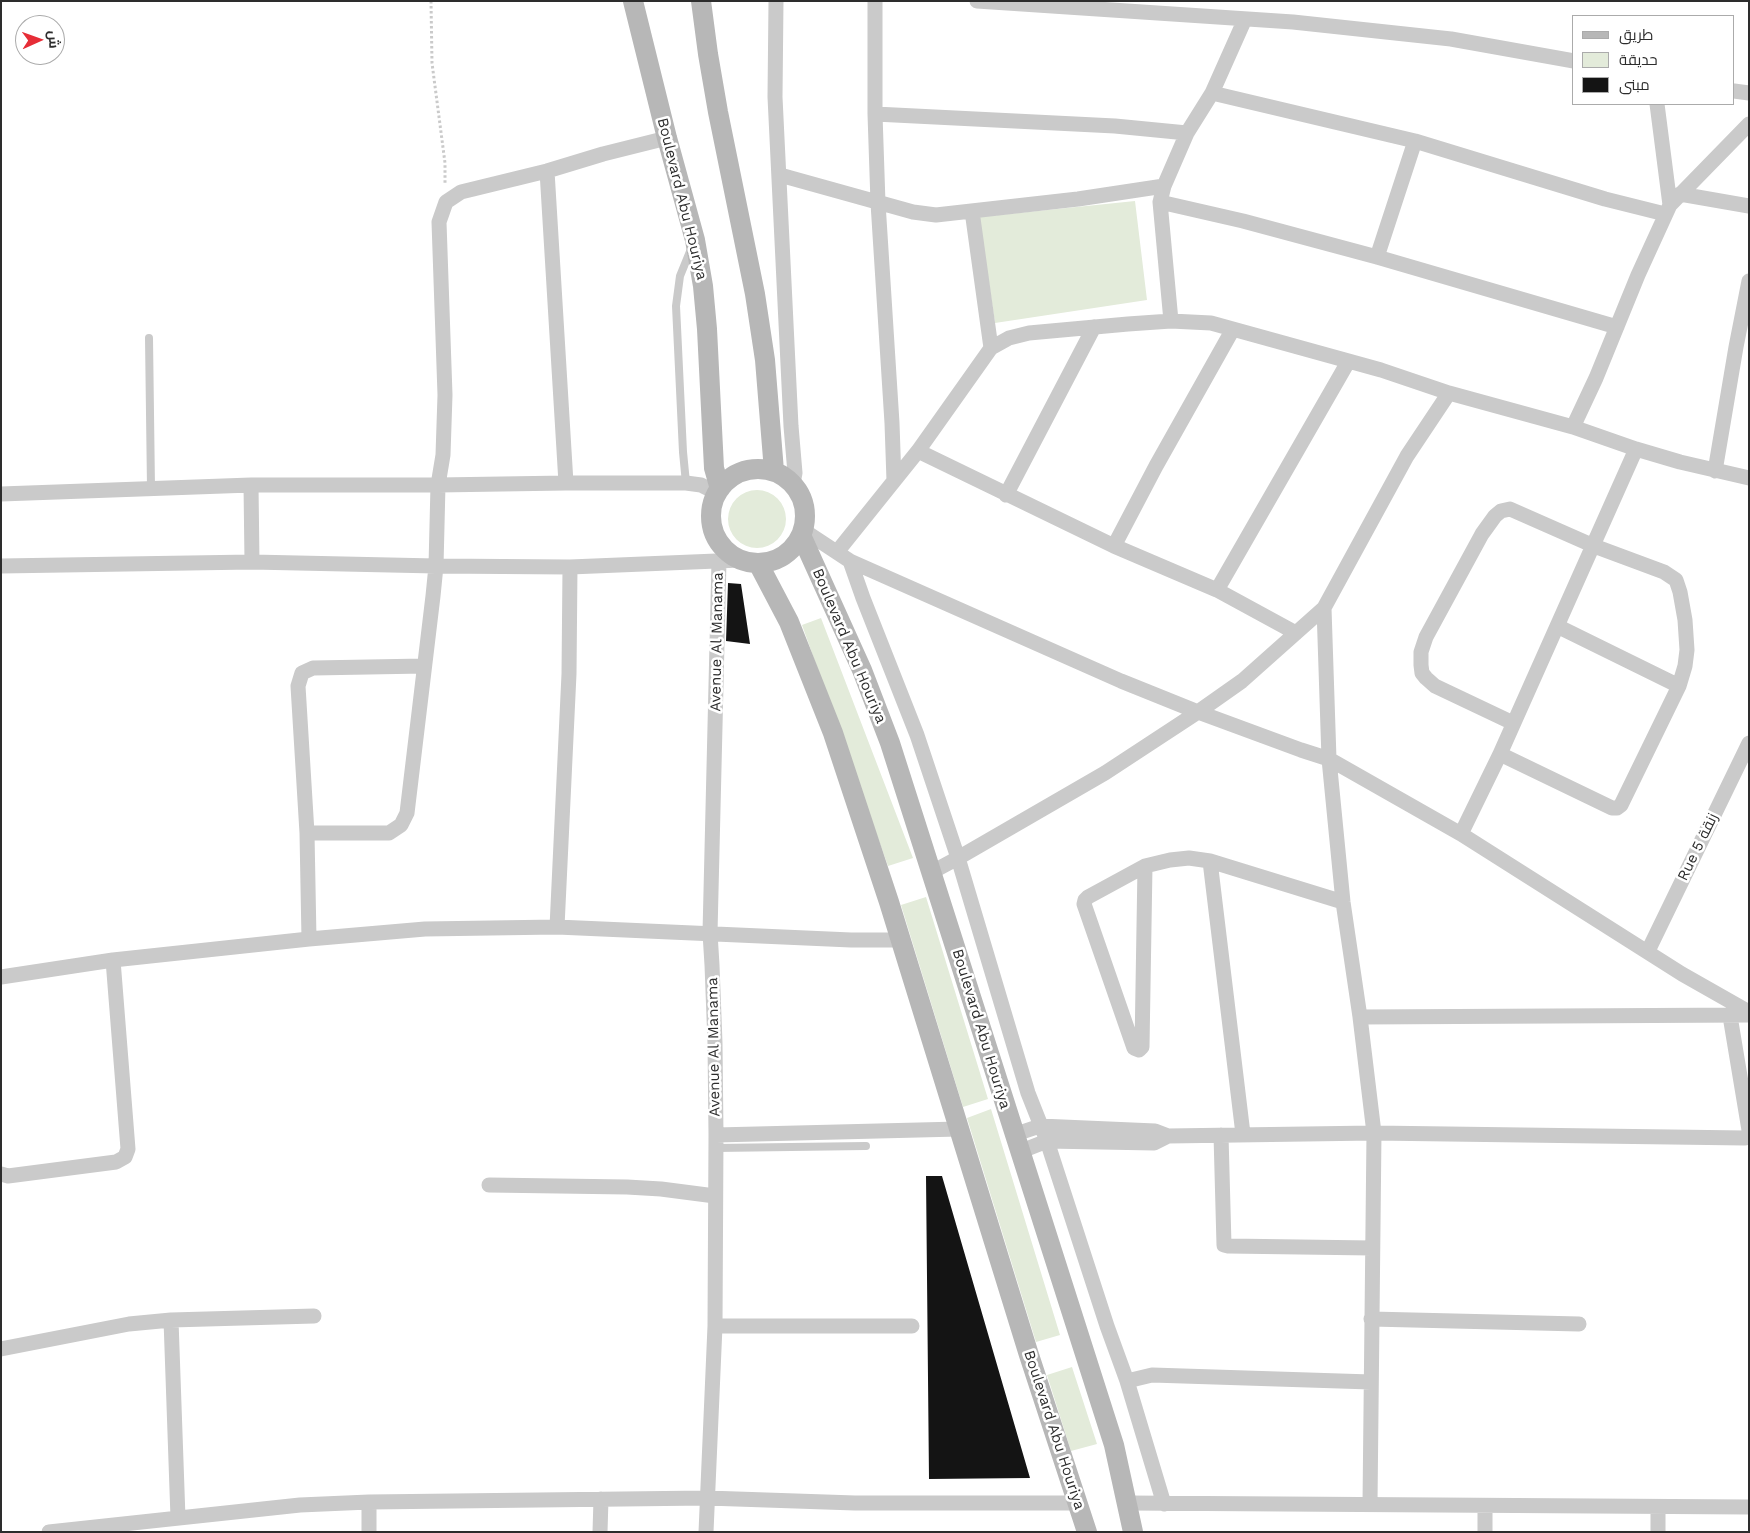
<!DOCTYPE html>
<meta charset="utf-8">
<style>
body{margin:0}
#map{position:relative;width:1750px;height:1533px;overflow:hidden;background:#fff;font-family:"Work Sans",Cairo,sans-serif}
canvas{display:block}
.frame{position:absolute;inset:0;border:2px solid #2d2d2d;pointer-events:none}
.legend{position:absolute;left:1572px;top:15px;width:162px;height:90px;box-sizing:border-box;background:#fff;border:1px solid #ababab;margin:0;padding:6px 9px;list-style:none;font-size:15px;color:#2d2d2d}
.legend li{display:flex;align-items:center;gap:10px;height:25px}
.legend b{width:25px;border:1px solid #ababab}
.north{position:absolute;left:15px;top:15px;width:50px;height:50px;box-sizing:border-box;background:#fff;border:1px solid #ababab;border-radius:50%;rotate:88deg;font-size:14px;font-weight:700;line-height:20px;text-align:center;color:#2d2d2d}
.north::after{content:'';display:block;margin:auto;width:18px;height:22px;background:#e62d37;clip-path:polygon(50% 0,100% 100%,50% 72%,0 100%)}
</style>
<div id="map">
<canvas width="1750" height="1533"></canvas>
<div class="frame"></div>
<ul class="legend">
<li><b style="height:6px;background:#b7b7b7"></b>طريق</li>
<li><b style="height:14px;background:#e3ebda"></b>حديقة</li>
<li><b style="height:14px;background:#141414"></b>مبنى</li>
</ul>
<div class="north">ش</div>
</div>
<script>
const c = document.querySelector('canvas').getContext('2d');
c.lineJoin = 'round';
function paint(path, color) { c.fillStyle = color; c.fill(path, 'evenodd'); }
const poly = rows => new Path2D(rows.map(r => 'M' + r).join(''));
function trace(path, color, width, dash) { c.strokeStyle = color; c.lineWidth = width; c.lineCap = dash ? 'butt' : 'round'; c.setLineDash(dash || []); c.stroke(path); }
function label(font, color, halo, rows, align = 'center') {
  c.font = font + ' "Work Sans",Cairo,sans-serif'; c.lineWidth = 5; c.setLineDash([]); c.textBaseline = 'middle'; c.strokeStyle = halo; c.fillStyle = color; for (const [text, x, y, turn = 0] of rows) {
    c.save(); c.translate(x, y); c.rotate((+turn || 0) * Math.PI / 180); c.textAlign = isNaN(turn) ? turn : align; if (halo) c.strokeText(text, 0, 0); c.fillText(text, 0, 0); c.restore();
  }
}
paint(poly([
 [1135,201,1147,300,995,323,979,217],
 '728 519a29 29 0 1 1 58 0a29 29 0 1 1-58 0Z',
 [821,618,913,858,888,866,802,625],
 [926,897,988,1099,963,1107,901,905],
 [991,1109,1060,1335,1036,1342,967,1118],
 [1072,1367,1097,1444,1071,1451,1047,1375]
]), '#e3ebda');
paint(poly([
 [728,583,741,584,750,644,726,641],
 [926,1176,942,1176,1030,1478,929,1479]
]), '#141414');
trace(poly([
 [431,1,432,63,445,163,445,184]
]), '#cacaca', 3, [2.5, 2.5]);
trace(poly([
 [149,338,151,488],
 [686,483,683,452,676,306,680,276,691,249],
 [716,1148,866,1146]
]), '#cacaca', 8);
trace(poly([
 [776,1,775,97,791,426,795,473,793,484],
 [875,1,875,114,878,203,892,423,894,481],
 [977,1,1293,22,1451,39,1574,61],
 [1734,91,1749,93],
 [1212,93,1415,141,1605,199,1665,214],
 [1657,104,1670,205],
 [875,114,1115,126,1187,133],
 [547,171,566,483],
 [780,175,913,212,936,215,1078,199,1164,186],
 [1680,194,1749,206],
 [1160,202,1243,221,1377,257,1617,327],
 [972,211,991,348],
 [1377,257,1415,141],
 [1171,321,1160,202,1164,186,1187,133,1212,93,1245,19],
 [1573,427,1596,378,1638,275,1670,205,1749,124],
 [918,451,1114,546,1217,590,1296,633],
 [1715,471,1736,347,1749,281],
 [251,485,252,562],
 [1,494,251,485,438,485,566,483,686,483,701,485,717,493],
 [1006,495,1094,327],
 [803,530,850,561,1121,681,1198,712,1301,750,1329,759,1461,834,1682,974,1749,1012],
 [1114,546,1156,466,1233,329],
 [837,552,918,451,991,348,1009,338,1029,333,1128,324,1171,321,1211,323,1381,370,1449,393,1573,427,1636,449,1680,462,1749,478],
 [850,561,863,598,917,735,958,858,1028,1093,1047,1141,1107,1326,1127,1381,1164,1504],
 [1,566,252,562,436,566,570,567,741,560],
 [1217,590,1348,362],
 [1557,626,1679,686],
 [1500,754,1612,808,1617,808,1621,805,1679,686,1685,666,1687,650,1685,620,1680,592,1676,580,1664,572,1594,546,1510,509,1501,511,1495,516,1482,534,1426,637,1421,652,1421,665,1422,673,1426,678,1435,686,1513,723],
 [307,833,389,833,401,825,407,813,433,596,436,566,438,485,443,455,445,395,439,222,446,202,461,192,547,171,603,154,667,138],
 [1461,834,1500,754,1636,449],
 [1210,861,1243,1134],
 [1145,866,1142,1047,1139,1050,1134,1048,1084,904,1085,900,1088,897,1145,866,1170,860,1189,858,1210,861,1343,902],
 [932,872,958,858,1105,773,1198,712,1242,681,1324,608],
 [557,927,569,674,570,567],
 [309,939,307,833,298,686,302,673,313,668,424,666],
 [1648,951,1749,743],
 [1,977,113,960,309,939,425,929,557,927,851,940,899,940],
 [1730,1016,1749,1130],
 [1360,1017,1749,1015],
 [716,1135,959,1129],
 [1013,1135,1040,1126,1155,1131,1168,1136,1374,1133,1745,1138,1748,1136,1749,1135],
 [1221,1135,1224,1245,1228,1246,1372,1248],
 [1019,1152,1047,1141,1154,1143,1168,1136],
 [1,1174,8,1176,116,1162,125,1157,128,1149,113,960],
 [489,1185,627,1187,661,1189,715,1196],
 [1371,1319,1579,1324],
 [171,1320,178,1518],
 [715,1326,912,1326],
 [1,1349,129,1324,171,1320,314,1316],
 [1127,1381,1152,1375,1371,1382],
 [369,1502,369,1532],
 [1127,1503,1749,1507],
 [1370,1503,1374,1133,1360,1017,1343,902,1329,759,1324,608,1407,456,1449,393],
 [1485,1506,1485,1532],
 [49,1532,300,1505,369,1502,707,1498,855,1503,1078,1503],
 [600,1532,601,1499],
 [706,1532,715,1326,716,1135,715,1043,712,965,710,933,719,561],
 [1658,1532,1658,1507]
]), '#cacaca', 15);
trace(poly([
 [633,1,667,138,695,240,703,286,707,329,714,468,720,489],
 [701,1,708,54,718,112,755,294,765,360,774,471],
 '711 516a47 47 0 1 1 94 0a47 47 0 1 1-94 0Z',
 [801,535,862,670,890,743,1114,1445,1133,1532],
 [758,563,789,622,833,733,889,902,1029,1355,1087,1532]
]), '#b7b7b7', 20);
label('15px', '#2d2d2d', '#fff', [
 ["Boulevard Abu Houriya",682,199,76],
 ["Avenue Al Manama",717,642,-89],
 ["Boulevard Abu Houriya",849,646,67],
 ["Rue 5 زنقة",1698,847,-64],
 ["Boulevard Abu Houriya",981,1029,73],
 ["Avenue Al Manama",714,1047,-91],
 ["Boulevard Abu Houriya",1054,1430,72]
]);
</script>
